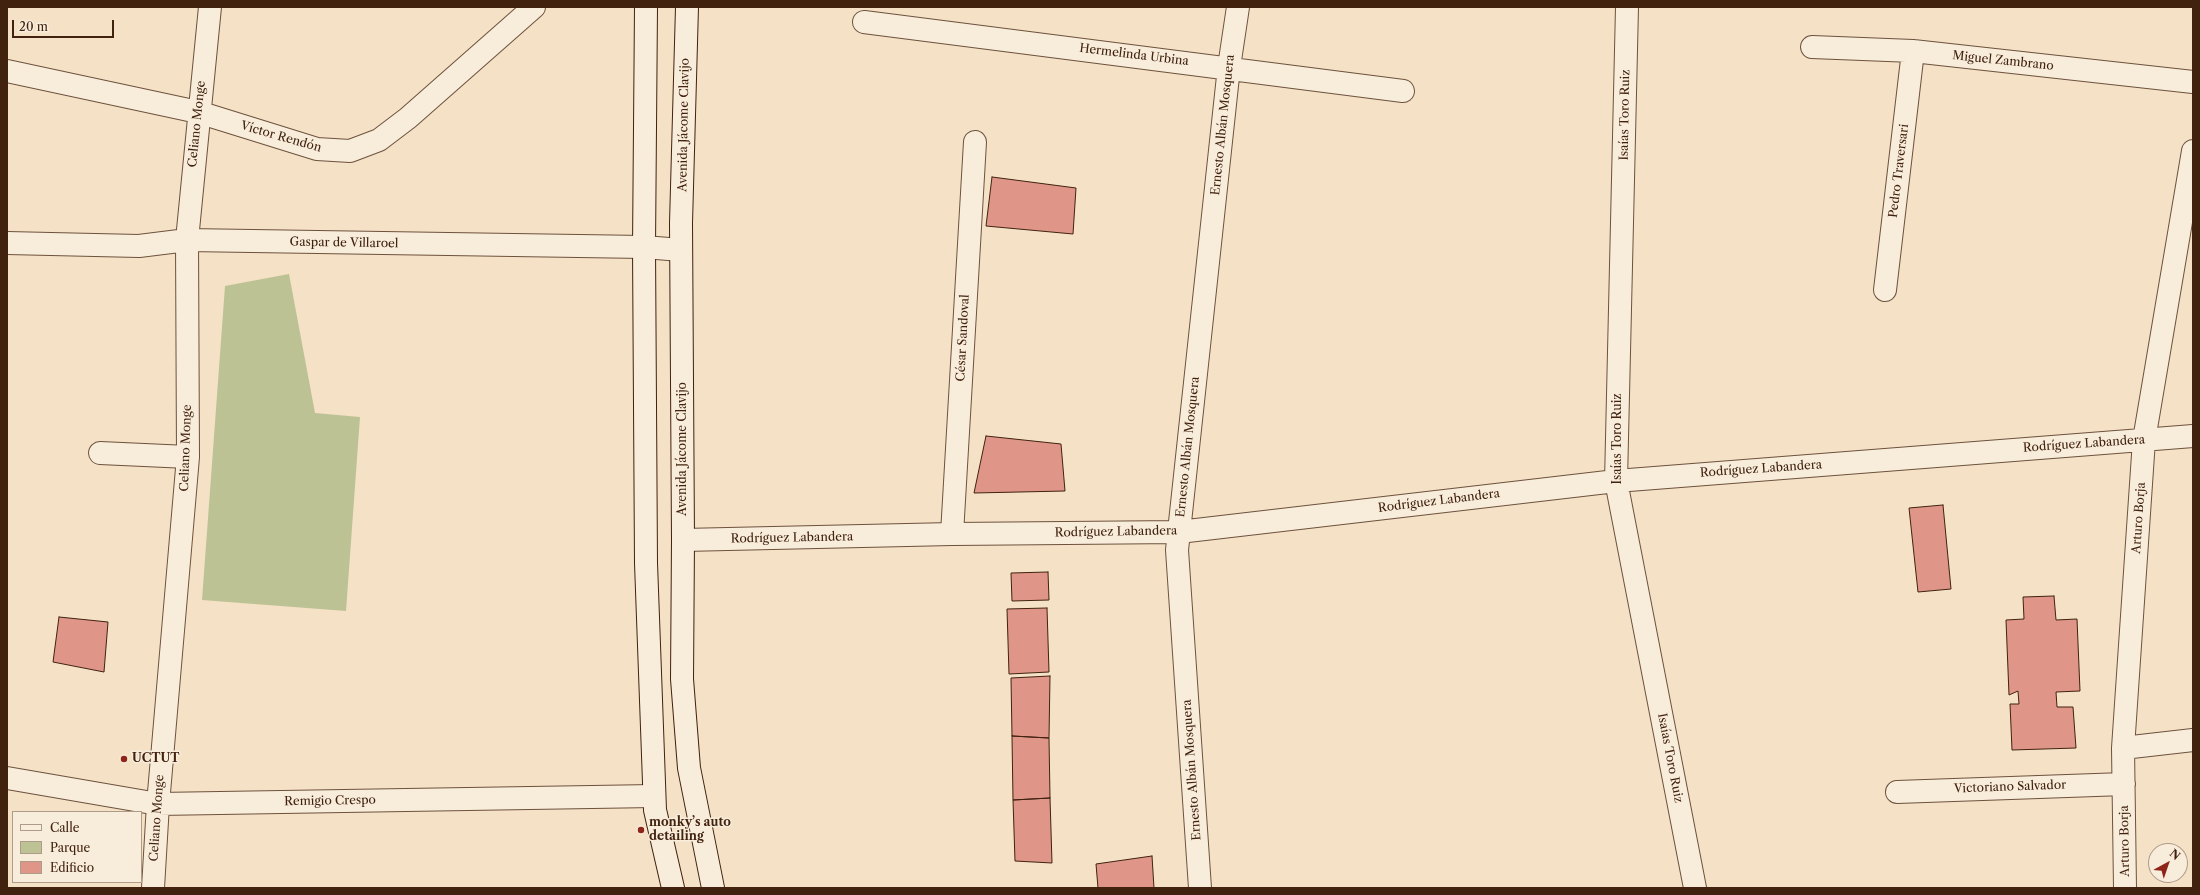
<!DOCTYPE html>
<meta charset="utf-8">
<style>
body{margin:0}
#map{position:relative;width:2200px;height:895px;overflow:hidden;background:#f4e1c6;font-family:"Libre Caslon Text",serif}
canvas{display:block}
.frame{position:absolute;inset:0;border:8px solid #40220f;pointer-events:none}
.legend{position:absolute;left:12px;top:811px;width:130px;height:72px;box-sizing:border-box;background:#f8ecda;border:1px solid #ae9b89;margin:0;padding:5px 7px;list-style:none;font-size:12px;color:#40220f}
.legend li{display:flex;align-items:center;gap:8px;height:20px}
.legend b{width:20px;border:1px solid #ae9b89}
.north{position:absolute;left:2148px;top:843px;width:40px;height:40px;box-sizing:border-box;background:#f8ecda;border:1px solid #ae9b89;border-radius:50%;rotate:40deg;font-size:11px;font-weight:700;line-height:16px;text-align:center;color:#40220f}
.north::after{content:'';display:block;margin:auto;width:14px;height:18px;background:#8f2418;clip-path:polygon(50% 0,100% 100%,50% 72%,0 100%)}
.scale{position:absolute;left:12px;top:20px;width:102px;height:18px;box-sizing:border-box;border:2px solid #40220f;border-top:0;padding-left:5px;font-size:12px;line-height:14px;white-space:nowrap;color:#40220f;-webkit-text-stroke:3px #f8ecda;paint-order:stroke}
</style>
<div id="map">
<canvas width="2200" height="895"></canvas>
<div class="frame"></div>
<ul class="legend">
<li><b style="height:5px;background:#f8ecda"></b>Calle</li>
<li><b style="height:11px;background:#bdc294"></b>Parque</li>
<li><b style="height:11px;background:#df9588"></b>Edificio</li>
</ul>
<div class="north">N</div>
<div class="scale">20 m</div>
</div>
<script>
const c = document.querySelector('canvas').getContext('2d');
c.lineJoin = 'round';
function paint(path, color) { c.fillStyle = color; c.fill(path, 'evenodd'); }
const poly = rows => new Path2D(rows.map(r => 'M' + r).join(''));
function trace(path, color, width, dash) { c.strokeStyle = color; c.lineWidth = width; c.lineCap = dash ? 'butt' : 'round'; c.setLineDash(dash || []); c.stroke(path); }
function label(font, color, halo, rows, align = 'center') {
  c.font = font + ' "Libre Caslon Text",serif'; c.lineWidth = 3; c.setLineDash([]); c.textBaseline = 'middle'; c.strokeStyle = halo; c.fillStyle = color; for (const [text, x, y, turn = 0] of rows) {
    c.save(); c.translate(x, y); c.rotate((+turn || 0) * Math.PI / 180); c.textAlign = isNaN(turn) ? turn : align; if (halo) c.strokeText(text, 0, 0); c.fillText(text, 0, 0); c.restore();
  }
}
paint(poly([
 [289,274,315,413,360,417,346,611,202,600,225,286]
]), '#bdc294');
const building = poly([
 [992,177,1076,188,1073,234,986,226,992,177],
 [986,436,1061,444,1065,491,974,493,986,436],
 [1943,505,1951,589,1918,592,1909,508,1943,505],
 [1048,572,1049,600,1012,601,1011,573,1048,572],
 [2054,596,2056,620,2077,619,2080,691,2056,692,2057,707,2073,707,2076,748,2012,750,2010,704,2019,704,2018,691,2009,695,2006,620,2024,619,2023,597,2054,596],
 [1047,608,1049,672,1009,674,1007,609,1047,608],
 [59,617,108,622,104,672,53,662,59,617],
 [1050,676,1049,738,1012,736,1011,678,1050,676],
 [1012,736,1049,738,1050,798,1013,800,1012,736],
 [1050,798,1052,863,1015,861,1013,800,1050,798],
 [1152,856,1154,888,1098,888,1096,864,1152,856]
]);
paint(building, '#df9588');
trace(building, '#40220f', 1);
const street = poly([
 [1627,7,1616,481,1695,888],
 [864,22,1403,91],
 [1812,47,1913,51,2193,82],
 [7,71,198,112,317,149,350,151,379,140,408,118,534,7],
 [7,243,139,246,187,240,644,247,681,250],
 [1885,290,1913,51],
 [100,453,188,457],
 [952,534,975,142],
 [683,540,952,534,1179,532,1616,481,2193,436],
 [2123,748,2193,740],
 [7,778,158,804,654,796],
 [1897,792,2124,784],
 [153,888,158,804,188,457,187,240,210,7],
 [1200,888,1177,550,1229,67,1238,7],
 [2125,888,2123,748,2144,440,2193,151]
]);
const secondary = poly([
 [646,7,644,247,646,563,655,810,673,888],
 [687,7,681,223,683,540,682,679,689,768,713,888]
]);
trace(street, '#6d523d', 24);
trace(secondary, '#40220f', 24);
trace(street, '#f8ecda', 22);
trace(secondary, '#f8ecda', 22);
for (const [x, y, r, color] of [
 [124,759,4,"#8f2418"],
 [641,830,4,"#8f2418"]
]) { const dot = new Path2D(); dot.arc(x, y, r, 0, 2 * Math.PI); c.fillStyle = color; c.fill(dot); trace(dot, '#f8ecda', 1.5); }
label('12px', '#40220f', '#f8ecda', [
 ["Hermelinda Urbina",1134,55,7],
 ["Miguel Zambrano",2003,61,6],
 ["Isaías Toro Ruiz",1625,115,-89],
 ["Celiano Monge",197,124,-84],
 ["Avenida Jácome Clavijo",684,125,-89],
 ["Ernesto Albán Mosquera",1223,125,-84],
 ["Víctor Rendón",281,137,16],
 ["Pedro Traversari",1899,171,-83],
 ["Gaspar de Villaroel",344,243,1],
 ["César Sandoval",963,338,-87],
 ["Isaías Toro Ruiz",1618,439,-90],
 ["Rodríguez Labandera",2084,444,-4],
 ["Ernesto Albán Mosquera",1188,447,-84],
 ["Celiano Monge",186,448,-88],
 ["Avenida Jácome Clavijo",683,449,-90],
 ["Rodríguez Labandera",1761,469,-4],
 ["Rodríguez Labandera",1439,501,-7],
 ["Arturo Borja",2139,518,-86],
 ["Rodríguez Labandera",1116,532,-1],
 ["Rodríguez Labandera",792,538,-1],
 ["Isaías Toro Ruiz",1670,758,79],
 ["Ernesto Albán Mosquera",1192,770,-94],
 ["Victoriano Salvador",2010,787,-2],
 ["Remigio Crespo",330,801,-1],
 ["Celiano Monge",157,818,-86],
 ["Arturo Borja",2125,841,-91]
]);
label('bold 12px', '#40220f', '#f8ecda', [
 ["UCTUT",132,759],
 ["monky’s auto",649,823],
 ["detailing",649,837]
], 'left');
</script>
